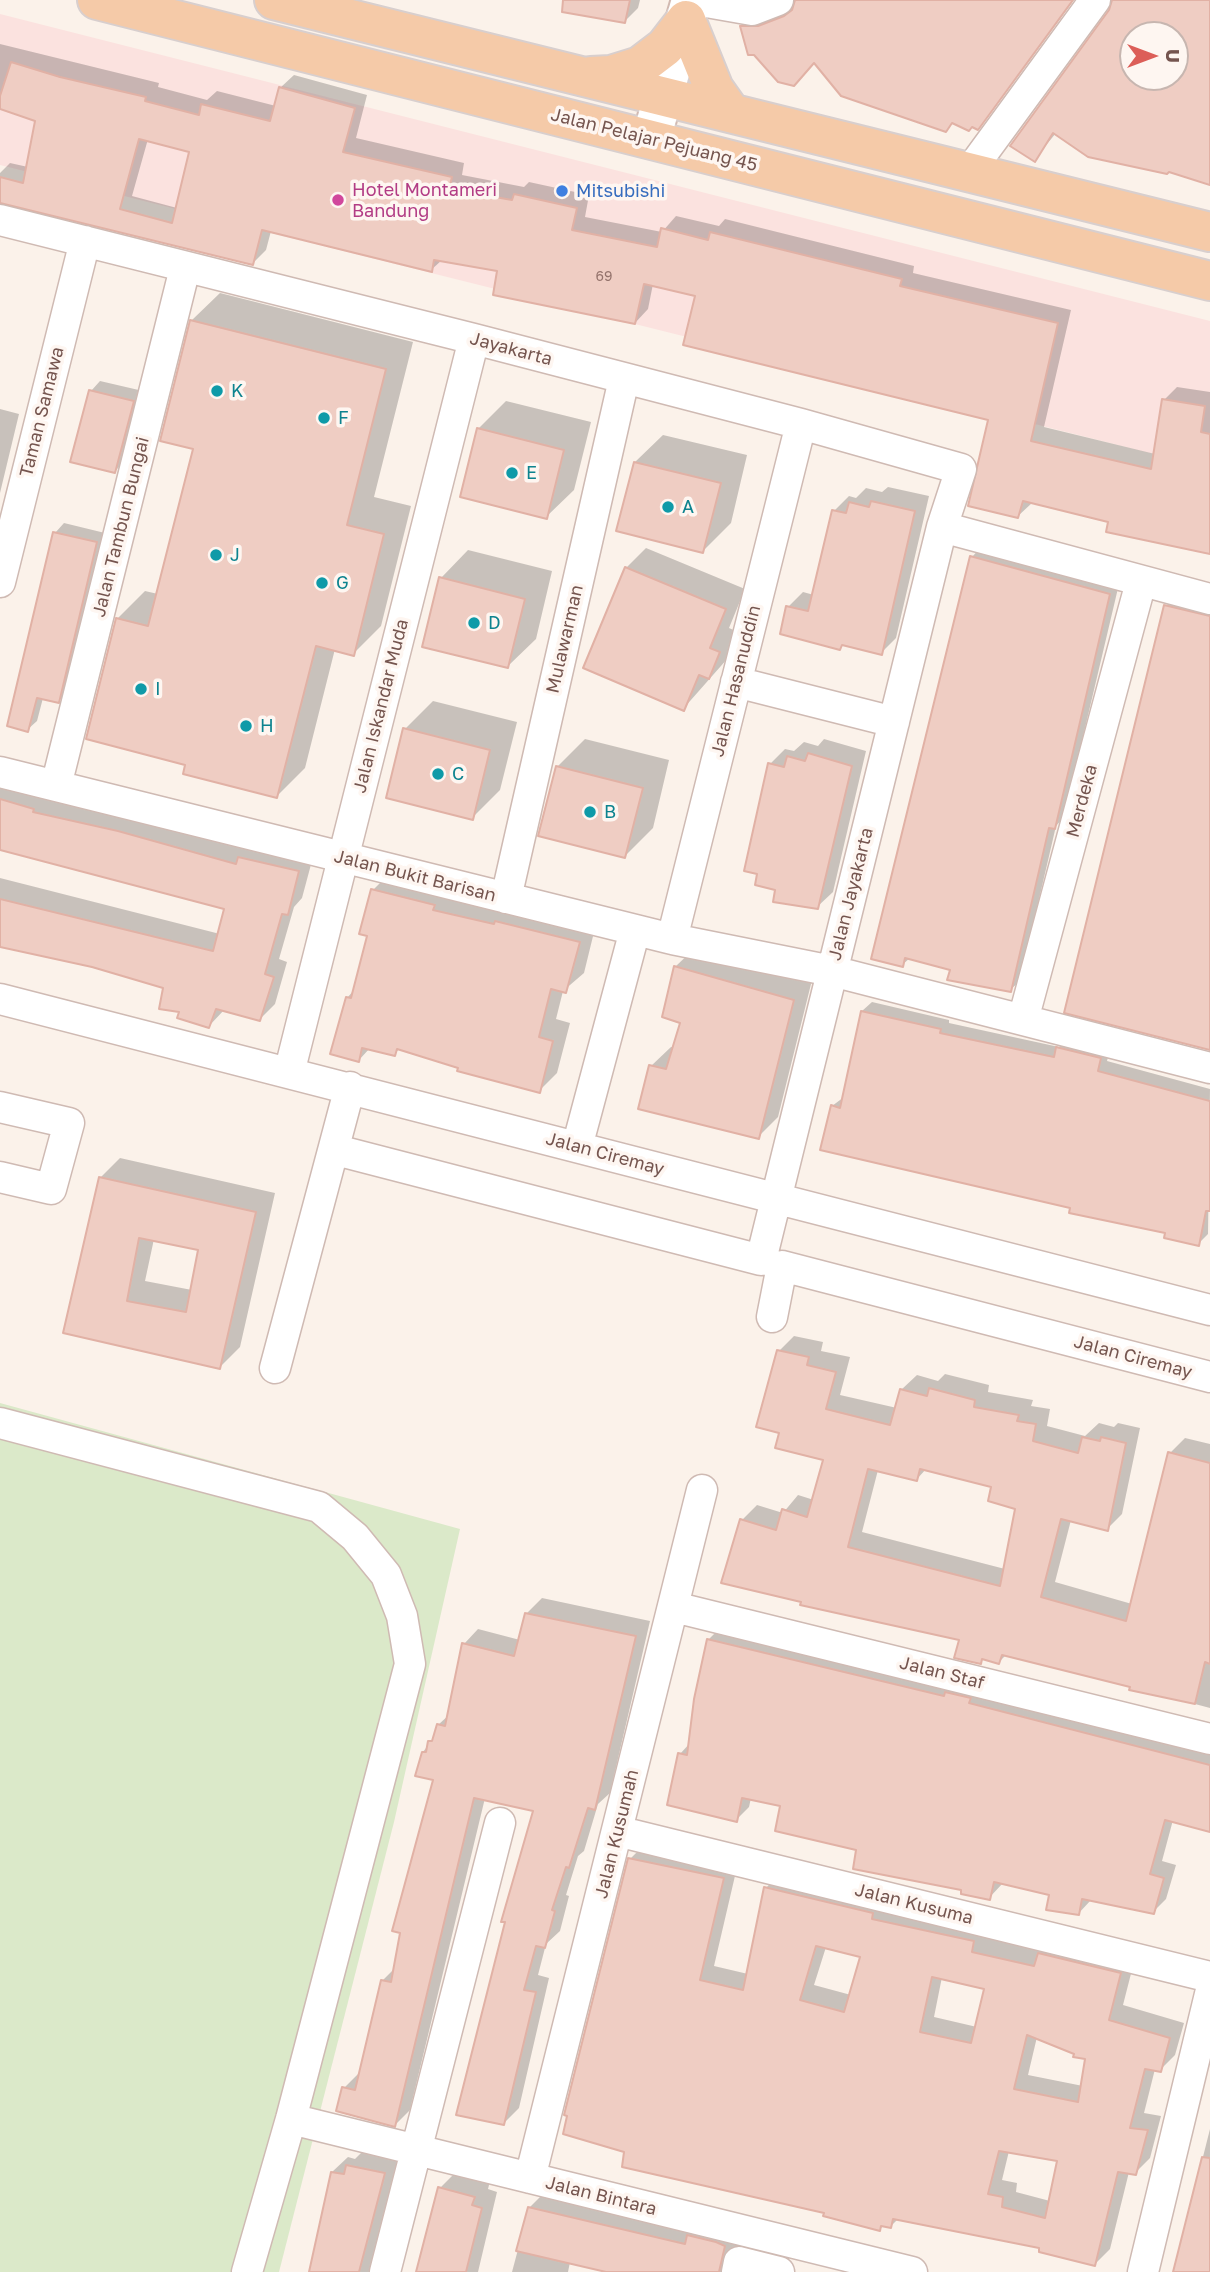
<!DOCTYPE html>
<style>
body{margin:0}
#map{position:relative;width:1210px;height:2272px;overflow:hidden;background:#fbf2ea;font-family:"Golos Text",sans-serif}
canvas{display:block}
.north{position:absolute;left:1119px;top:21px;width:70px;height:70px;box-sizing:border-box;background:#fef6f1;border:2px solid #c7b6b0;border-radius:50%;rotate:90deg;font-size:19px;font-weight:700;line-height:28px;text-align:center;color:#75554f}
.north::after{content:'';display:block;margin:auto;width:24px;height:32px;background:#dc5e58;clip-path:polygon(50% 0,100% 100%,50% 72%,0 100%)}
</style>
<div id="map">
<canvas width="1210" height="2272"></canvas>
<div class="north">U</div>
</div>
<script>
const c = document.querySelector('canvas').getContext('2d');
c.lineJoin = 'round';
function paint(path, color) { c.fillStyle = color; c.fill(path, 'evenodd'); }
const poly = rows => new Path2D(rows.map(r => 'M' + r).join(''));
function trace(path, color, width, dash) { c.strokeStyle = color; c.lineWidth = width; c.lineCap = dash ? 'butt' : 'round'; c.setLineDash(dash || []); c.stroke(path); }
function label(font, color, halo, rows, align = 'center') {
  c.font = font + ' "Golos Text",sans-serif'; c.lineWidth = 7; c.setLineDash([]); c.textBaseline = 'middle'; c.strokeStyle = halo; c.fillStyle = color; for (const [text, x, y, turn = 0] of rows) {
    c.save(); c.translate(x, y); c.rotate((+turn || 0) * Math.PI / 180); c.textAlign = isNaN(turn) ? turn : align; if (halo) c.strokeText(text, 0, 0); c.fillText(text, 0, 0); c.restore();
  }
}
paint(poly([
 [0,14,1210,321,1210,468,0,165]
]), '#fbe2df');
paint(poly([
 [0,1403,460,1529,394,1822,279,2272,0,2272]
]), '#dbe9c9');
paint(poly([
 [608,0,640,0,638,8,624,22],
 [797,0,1074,0,988,117,978,128,954,122,946,130,742,26,752,16,769,17,794,7],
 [1112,0,1210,0,1210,183,1056,133,1034,160,1111,10],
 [1133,35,1175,35,1175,77,1133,77],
 [0,44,159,83,158,87,207,100,217,91,276,106,280,88,294,75,367,95,356,138,464,163,462,175,524,187,529,182,589,195,585,217,662,232,676,216,719,226,725,219,914,266,913,273,1071,310,1044,427,1155,454,1164,400,1177,387,1210,392,1210,552,1110,520,1032,503,1018,516,990,419,697,295,653,284,648,309,635,323,500,270,442,260,431,270,271,231,266,250,252,264,0,201,0,173,10,163,28,167,37,119,0,107],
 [148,139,191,151,177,208,132,196],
 [220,293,413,342,374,497,411,506,381,626,353,654,335,649,305,768,277,796,188,764,117,619,145,591,158,594,195,448,162,440,192,320],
 [100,381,143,391,124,462,114,472,91,391],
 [506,401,591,422,574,490,546,517,478,429],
 [0,409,19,414,0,493],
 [663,435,747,455,731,523,703,551,635,462],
 [888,487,929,496,896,638,881,653,844,644,840,648,788,607,803,592,814,595,834,511,849,496,856,498,866,488,882,492],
 [64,523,105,533,68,692,58,701,43,698,37,721,27,730,55,533],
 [981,547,1119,584,1064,817,1056,826,1020,981,1010,990,952,968,910,958,902,965,972,557],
 [646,548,745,589,729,628,738,632,728,658,683,709,626,568],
 [468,550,552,571,536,639,508,666,441,578],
 [1180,592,1210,600,1210,1048,1166,606],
 [433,701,517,722,500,790,472,818,405,729],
 [585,739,669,760,653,828,625,856,557,767],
 [824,739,866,751,833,892,817,907,777,889,770,764,785,749,794,751,804,742,818,746],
 [0,783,313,857,302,898,294,907,279,959,287,962,275,1004,260,1019,225,1009,209,1026,181,1010,165,987,0,943,0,878,220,934,226,908,0,850],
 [391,872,596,924,584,973,563,991,556,1019,570,1023,557,1073,539,1091,400,1048,394,1054,370,1048,359,1060,347,998,355,989,369,935,373,890],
 [696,947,812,980,778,1117,758,1137,651,1066,671,1047,675,1047,683,1022,664,1016,676,966],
 [872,1002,949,1020,949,1023,1059,1047,1068,1038,1110,1049,1107,1061,1210,1089,1208,1234,1198,1244,1167,1232,1072,1207,832,1106,844,1097,862,1011],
 [120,1158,275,1193,240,1347,220,1367,65,1332,100,1178],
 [154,1239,200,1249,192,1290,145,1281],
 [794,1336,823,1342,821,1351,850,1357,840,1395,897,1408,901,1390,917,1375,938,1381,945,1374,989,1385,988,1392,1033,1400,1031,1406,1050,1409,1047,1426,1085,1436,1099,1423,1114,1427,1118,1423,1140,1428,1122,1514,1107,1529,1071,1520,1055,1582,1132,1604,1170,1453,1185,1438,1210,1444,1210,1708,1007,1654,999,1662,984,1658,980,1663,961,1638,742,1520,757,1505,783,1513,798,1495,814,1500,825,1458,779,1351],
 [927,1468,993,1486,1018,1507,1005,1569,862,1532,878,1470,917,1479],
 [542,1598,650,1621,610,1793,598,1804,584,1851,578,1856,566,1895,569,1896,560,1931,546,1944,538,1975,549,1978,519,2108,504,2123,536,1809,485,1798,410,2110,395,2125,344,2088,359,2073,382,1981,395,1968,435,1779,423,1752,435,1736,438,1725,450,1714,464,1644,478,1629,520,1640,527,1613],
 [721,1627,1210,1748,1210,1830,1173,1820,1162,1861,1176,1865,1166,1899,1153,1912,1091,1900,1078,1914,1051,1894,1003,1883,989,1898,963,1889,782,1805,751,1798,749,1807,736,1820,680,1754,690,1743,708,1640],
 [645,1844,738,1863,714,1966,748,1974,766,1888,780,1873,988,1926,985,1937,1043,1950,1135,1958,1123,2005,1184,2023,1175,2055,1160,2070,1155,2069,1144,2113,1161,2116,1150,2158,1135,2173,1129,2172,1110,2249,1095,2264,1041,2247,898,2219,891,2226,884,2225,880,2229,825,2215,630,1859],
 [826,1947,863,1956,851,1995,814,1985],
 [942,1977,986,1988,977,2027,934,2017],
 [1037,2037,1087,2058,1083,2086,1028,2075],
 [1009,2151,1059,2160,1050,2201,1016,2192,1017,2183,1002,2180],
 [1210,2129,1210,2272,1174,2272],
 [363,2151,399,2158,370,2272,312,2272,332,2172,348,2157,355,2159],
 [456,2172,490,2181,488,2189,497,2192,478,2272,418,2272,440,2188],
 [546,2191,740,2230,735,2253,721,2272,614,2272,570,2262,568,2272,512,2272,529,2208]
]), '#0003');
const building = poly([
 [563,0,630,0,625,23,562,12,563,0],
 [795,0,1073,0,978,130,972,127,969,131,952,123,946,132,841,96,814,63,794,86,778,82,754,55,748,55,740,26,758,26,784,16,792,10,795,0],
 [1112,0,1210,0,1210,185,1169,172,1167,174,1088,157,1053,133,1035,162,1010,146,1109,10,1112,0],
 [1133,35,1175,35,1175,77,1133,77,1133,35],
 [11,62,60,77,146,97,145,101,199,115,201,104,270,121,279,87,355,108,343,152,452,177,449,189,512,200,514,194,577,208,572,230,657,247,661,228,708,240,710,232,902,279,900,286,1058,323,1031,441,1151,469,1162,399,1205,406,1201,432,1210,434,1210,554,1106,532,1108,522,1023,501,1018,518,968,506,988,420,683,345,695,296,644,284,635,324,493,295,497,271,434,260,432,272,262,230,253,265,0,203,0,177,23,183,35,121,0,109,0,96,11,62],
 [139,139,189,152,172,223,120,209,139,139],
 [190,320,386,369,347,525,384,534,354,656,316,646,277,798,183,774,185,765,86,739,116,618,148,626,193,449,160,441,190,320],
 [89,390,134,401,115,473,70,462,89,390],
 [477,428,564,450,547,519,460,497,477,428],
 [634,462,721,483,703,553,616,531,634,462],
 [871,501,915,511,882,655,842,645,840,650,780,634,786,606,808,611,832,510,846,513,849,502,869,507,871,501],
 [53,532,97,542,59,703,37,698,28,732,7,726,53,532],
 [970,556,1110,594,1055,829,1049,828,1011,992,947,980,950,970,905,958,903,967,871,959,970,556],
 [625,567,726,609,710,648,720,652,709,679,699,675,684,711,583,668,625,567],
 [439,577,525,599,508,668,422,647,439,577],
 [1164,605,1210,616,1210,1050,1064,1013,1164,605],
 [403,728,490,750,473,820,386,798,403,728],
 [808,753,852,766,818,909,773,902,775,890,755,885,757,874,744,871,768,763,784,767,787,756,805,761,808,753],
 [556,766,643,788,625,858,538,836,556,766],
 [0,799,34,809,33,812,118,831,236,864,238,857,299,871,288,915,282,914,265,974,274,977,260,1021,216,1009,209,1028,177,1018,179,1012,159,1009,163,988,92,967,0,947,0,899,213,951,224,909,0,850,0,799],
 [371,889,435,905,433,910,494,924,495,921,580,942,566,993,551,989,539,1037,553,1041,540,1093,457,1071,458,1068,397,1049,395,1056,362,1048,359,1062,330,1054,346,997,351,998,367,936,359,934,371,889],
 [674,966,794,1000,759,1139,638,1109,649,1065,666,1069,680,1023,662,1017,674,966],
 [861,1011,941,1029,940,1033,1054,1057,1056,1047,1101,1058,1098,1071,1210,1101,1210,1211,1206,1211,1199,1246,1164,1238,1165,1233,1069,1213,1070,1208,820,1150,831,1105,840,1108,861,1011],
 [99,1177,256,1212,220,1369,63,1333,99,1177],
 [139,1238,198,1250,186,1312,127,1301,139,1238],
 [777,1350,809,1357,807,1365,836,1372,826,1409,890,1425,900,1389,927,1396,929,1388,975,1400,974,1407,1019,1415,1017,1421,1036,1424,1033,1441,1078,1453,1082,1437,1100,1441,1101,1437,1126,1443,1108,1531,1061,1519,1041,1597,1126,1621,1168,1452,1210,1463,1210,1664,1205,1662,1195,1704,1129,1690,1130,1687,1002,1655,999,1664,982,1659,981,1664,954,1658,959,1640,800,1605,801,1602,721,1583,740,1519,776,1530,782,1509,807,1517,823,1460,775,1448,779,1433,756,1427,777,1350],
 [868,1469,917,1481,920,1469,991,1487,988,1501,1015,1509,1000,1586,848,1547,868,1469],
 [525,1613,636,1636,595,1810,588,1808,569,1868,566,1867,552,1910,555,1911,545,1948,536,1946,524,1990,536,1992,504,2125,456,2115,505,1922,501,1922,533,1811,474,1798,395,2127,336,2111,342,2087,355,2090,381,1980,391,1982,400,1933,392,1931,433,1780,415,1776,422,1752,426,1752,428,1741,432,1741,437,1724,445,1726,462,1643,514,1656,525,1613],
 [707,1639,944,1696,945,1692,971,1698,969,1703,1210,1765,1210,1832,1165,1820,1150,1874,1164,1878,1154,1914,1082,1899,1079,1915,1046,1910,1049,1895,994,1882,990,1900,961,1894,961,1890,853,1869,856,1850,775,1831,780,1806,742,1798,737,1822,667,1805,678,1753,687,1755,694,1699,707,1639],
 [628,1858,724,1878,700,1980,743,1990,764,1887,873,1913,872,1919,974,1941,972,1952,1034,1966,1038,1953,1121,1973,1109,2020,1170,2038,1161,2072,1145,2069,1130,2128,1148,2130,1136,2175,1118,2172,1095,2266,1039,2252,1039,2248,893,2219,891,2228,881,2226,880,2231,823,2216,824,2213,622,2167,624,2152,563,2134,567,2116,564,2115,628,1858],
 [816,1946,860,1957,844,2012,800,2000,816,1946],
 [932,1977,984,1989,971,2043,920,2032,932,1977],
 [1027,2035,1074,2054,1073,2057,1085,2059,1078,2102,1014,2089,1027,2035],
 [999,2151,1057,2161,1045,2218,1002,2207,1003,2197,988,2194,999,2151],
 [1202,2157,1210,2158,1210,2272,1173,2272,1202,2157],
 [346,2165,385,2173,359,2272,309,2272,331,2172,344,2174,346,2165],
 [438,2187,475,2197,472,2205,482,2208,466,2272,416,2272,438,2187],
 [528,2207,685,2244,687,2235,716,2242,725,2246,719,2272,606,2272,516,2251,528,2207]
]);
paint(building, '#efcdc3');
trace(building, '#e1b1a5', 2);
const street = poly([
 [695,0,752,10,778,0],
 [969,172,1095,0],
 [0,220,474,339,801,424,961,469,942,527,761,1260,336,1150],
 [942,527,1210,599],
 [0,582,85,241],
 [736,682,894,722],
 [0,772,672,939,832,971,1210,1068],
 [56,786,185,268],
 [506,898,624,379],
 [672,939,801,424],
 [0,999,1210,1310],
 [1023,1020,1141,582],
 [289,1073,474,339],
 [0,1107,69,1123,51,1189,0,1177],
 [577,1147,635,930],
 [772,1317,782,1266,1210,1377],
 [275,1368,350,1087],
 [0,1423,319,1507,355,1537,386,1575,402,1616,410,1664,291,2119,247,2272],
 [674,1607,1210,1739],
 [617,1831,1210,1977],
 [291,2119,912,2272],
 [530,2178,702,1490],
 [385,2272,500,1823],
 [737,2272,739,2262,779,2272],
 [1143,2272,1210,1994]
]);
const secondary = poly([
 [651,139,691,0]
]);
const primary = poly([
 [97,0,1210,281],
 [274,0,1210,232],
 [686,20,714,89,731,113],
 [591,76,611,75,640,66,665,47,686,20]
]);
trace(street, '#cfbab3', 33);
trace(secondary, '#d2b9b1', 42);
trace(primary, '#d8cfce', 42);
trace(street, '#fff', 30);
trace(secondary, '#fff', 38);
trace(primary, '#f5caa8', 38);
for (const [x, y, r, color] of [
 [562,191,7,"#3f7fe0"],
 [338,200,7,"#d1479c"],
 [217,391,7,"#0f9aa8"],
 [324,418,7,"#0f9aa8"],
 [512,473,7,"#0f9aa8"],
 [668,507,7,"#0f9aa8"],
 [216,555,7,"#0f9aa8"],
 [322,583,7,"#0f9aa8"],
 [474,623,7,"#0f9aa8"],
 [141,689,7,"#0f9aa8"],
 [246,726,7,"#0f9aa8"],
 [438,774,7,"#0f9aa8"],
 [590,812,7,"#0f9aa8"]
]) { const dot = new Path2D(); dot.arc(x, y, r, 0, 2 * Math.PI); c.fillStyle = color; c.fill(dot); trace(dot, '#fef6f1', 2.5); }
label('14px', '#94736c', null, [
 ["69",604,277]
]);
label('18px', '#75554f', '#fef6f1', [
 ["Jalan Pelajar Pejuang 45",654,140,14],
 ["Jayakarta",511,349,15],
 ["Taman Samawa",42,412,-76],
 ["Jalan Tambun Bungai",121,527,-76],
 ["Mulawarman",565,639,-77],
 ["Jalan Hasanuddin",736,681,-76],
 ["Jalan Iskandar Muda",381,706,-76],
 ["Merdeka",1082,801,-75],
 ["Jalan Bukit Barisan",415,876,14],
 ["Jalan Jayakarta",851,894,-76],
 ["Jalan Ciremay",605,1154,15],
 ["Jalan Ciremay",1133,1357,15],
 ["Jalan Staf",942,1673,14],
 ["Jalan Kusumah",617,1834,-76],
 ["Jalan Kusuma",914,1904,14],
 ["Jalan Bintara",601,2196,14]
]);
label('18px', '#b23c85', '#fef6f1', [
 ["Hotel Montameri",352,190],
 ["Bandung",352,211]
], 'left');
label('18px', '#366cbe', '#fef6f1', [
 ["Mitsubishi",576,191]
], 'left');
label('18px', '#0d838f', '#fef6f1', [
 ["K",231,391],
 ["F",338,418],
 ["E",526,473],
 ["A",682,507],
 ["J",230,555],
 ["G",336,583],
 ["D",488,623],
 ["I",155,689],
 ["H",260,726],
 ["C",452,774],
 ["B",604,812]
], 'left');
</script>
